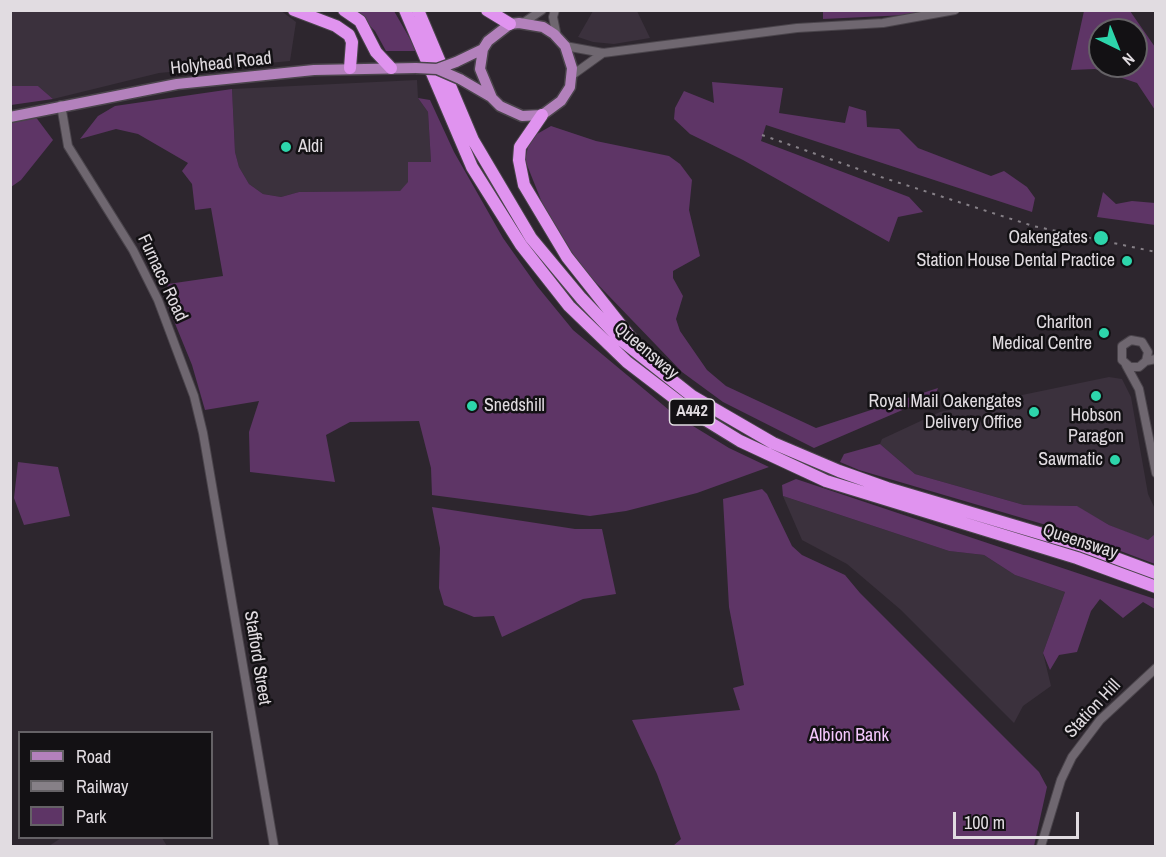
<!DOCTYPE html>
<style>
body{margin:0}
#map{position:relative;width:1166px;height:857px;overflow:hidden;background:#2d262e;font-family:"Archivo Narrow",sans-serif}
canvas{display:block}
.frame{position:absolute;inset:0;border:12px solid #e1dce1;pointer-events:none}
.legend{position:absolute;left:18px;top:731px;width:195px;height:108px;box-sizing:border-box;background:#131114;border:2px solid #656266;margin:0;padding:8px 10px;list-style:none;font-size:18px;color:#e1dce1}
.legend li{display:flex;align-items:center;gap:12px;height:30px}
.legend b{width:30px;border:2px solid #656266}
.north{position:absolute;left:1088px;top:18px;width:60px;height:60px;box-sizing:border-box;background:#131114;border:2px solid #656266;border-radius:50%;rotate:137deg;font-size:16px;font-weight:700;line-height:24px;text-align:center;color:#e1dce1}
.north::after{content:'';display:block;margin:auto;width:21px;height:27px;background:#2dd5ab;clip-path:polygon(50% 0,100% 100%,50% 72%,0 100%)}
.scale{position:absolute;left:953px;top:812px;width:126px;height:27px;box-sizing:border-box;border:3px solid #e1dce1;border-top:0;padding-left:8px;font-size:18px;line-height:21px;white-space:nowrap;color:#e1dce1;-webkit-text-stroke:4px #131114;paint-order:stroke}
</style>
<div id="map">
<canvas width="1166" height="857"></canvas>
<div class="frame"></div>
<ul class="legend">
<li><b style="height:8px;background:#b381bc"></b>Road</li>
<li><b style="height:8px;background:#868087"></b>Railway</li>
<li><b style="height:16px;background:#5e3566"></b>Park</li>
</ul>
<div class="north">N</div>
<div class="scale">100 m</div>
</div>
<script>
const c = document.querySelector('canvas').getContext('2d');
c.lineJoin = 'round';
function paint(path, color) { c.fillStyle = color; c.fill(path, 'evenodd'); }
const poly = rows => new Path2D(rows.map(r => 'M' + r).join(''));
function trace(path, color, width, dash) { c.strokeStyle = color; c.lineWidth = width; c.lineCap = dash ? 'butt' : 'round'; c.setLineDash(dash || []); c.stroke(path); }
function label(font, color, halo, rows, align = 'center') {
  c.font = font + ' "Archivo Narrow",sans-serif'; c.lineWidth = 5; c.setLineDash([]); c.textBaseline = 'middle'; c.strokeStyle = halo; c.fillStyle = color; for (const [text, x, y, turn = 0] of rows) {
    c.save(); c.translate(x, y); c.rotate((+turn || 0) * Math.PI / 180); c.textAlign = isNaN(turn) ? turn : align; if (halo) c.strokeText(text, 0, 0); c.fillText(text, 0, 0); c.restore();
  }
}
paint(poly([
 [280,10,296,22,290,61,159,73,53,99,38,86,11,86,11,11],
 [637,11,650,38,614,44,593,42,578,37,593,11],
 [417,80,418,98,428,112,431,162,400,191,299,192,281,197,263,194,249,184,239,167,235,152,232,89],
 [1109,377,1122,379,1131,397,1148,494,1155,509,1155,534,1148,541,1109,525,1076,506,1024,505,915,474,880,444,882,439,940,412],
 [783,496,949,551,984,555,1015,575,1065,592,1043,653,1051,686,1023,706,1014,723,901,610,847,564,802,540],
 [61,838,162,838,167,846,49,846]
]), '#3b313d');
paint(poly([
 [355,11,394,11,417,51,386,51,375,31],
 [823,11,929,11,906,15,823,19],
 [1084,11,1130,11,1155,47,1155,110,1137,83,1095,69,1071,70],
 [1100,30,1136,30,1136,66,1100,66],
 [712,82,783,88,779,113,845,123,849,106,866,111,867,127,899,129,918,148,991,176,1004,171,1027,187,1035,198,1032,212,766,125,761,141,909,197,923,212,898,217,889,242,743,160,690,134,674,119,675,108,684,91,714,103],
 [11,86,38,86,53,99,11,105],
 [232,89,235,152,239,167,249,184,263,194,281,197,299,192,400,191,408,182,408,162,431,162,428,112,418,98,430,100,454,152,503,238,537,286,573,330,675,415,729,448,769,467,697,493,626,511,590,516,432,495,431,468,419,421,350,422,326,435,335,482,250,472,249,432,259,401,205,410,192,365,165,299,168,284,223,276,211,208,195,210,192,184,182,171,188,163,138,134,116,129,80,139,98,116,115,106],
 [35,116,53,140,21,180,11,187,11,121],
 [551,126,596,141,669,156,680,164,692,180,689,210,700,256,673,271,673,278,683,296,676,319,680,331,707,370,726,386,816,428,938,388,935,396,814,448,723,402,682,372,581,267,543,205,525,160,530,138],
 [1103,192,1116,204,1132,201,1155,203,1155,225,1097,217],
 [880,444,915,474,1024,505,1077,506,1109,525,1148,540,1155,534,1155,564,1070,532,859,470,840,462,844,454],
 [18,462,58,467,70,516,24,525,14,498],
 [796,479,1155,599,1155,609,1143,602,1123,618,1100,599,1091,611,1077,652,1059,655,1050,670,1043,653,1065,592,1015,575,984,555,949,551,783,496,782,485],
 [762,489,767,494,792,546,802,555,845,575,860,593,1039,772,1047,787,1034,846,673,846,681,839,657,774,632,720,740,710,733,688,744,685,729,607,723,499],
 [432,507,575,529,602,529,616,594,583,599,502,637,494,616,474,617,444,605,439,588,440,548]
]), '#5e3566');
const minor = poly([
 [555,10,553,17,557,37],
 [523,23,542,10],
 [565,46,603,53,797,28,883,23,955,10],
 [571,76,603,53],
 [61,105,68,146,133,250,158,300,194,396,203,433,274,846],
 [1146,361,1148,352,1142,342,1131,340,1122,346,1122,360,1130,367,1139,367,1146,361,1156,359],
 [1126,365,1139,389,1156,473],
 [1041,846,1061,780,1072,757,1100,720,1156,668]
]);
const major = poly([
 [519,23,543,27,554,34,565,46,572,68,570,87,561,101,542,115,522,116,500,106,492,98,480,69,483,49,488,41,510,24,519,23],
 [456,62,483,49],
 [460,79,491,97],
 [10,117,177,84,314,70,416,68]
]);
const highway = poly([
 [294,10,336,26,349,35,352,42,350,68],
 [344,10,360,21,376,52,391,68],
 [405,10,472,167,521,245,569,306,627,362,691,411,740,441,826,481,1077,558,1156,587],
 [418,10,473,140,531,238,581,298,620,339,692,396,773,443,839,471,887,488,1083,546,1156,573],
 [487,10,510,24],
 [542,115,520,147,519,160,524,185,567,257,643,353]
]);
trace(minor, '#4a444b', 10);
trace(major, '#4a444b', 13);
trace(highway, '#4a444b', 14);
trace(minor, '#6f6770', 8);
trace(major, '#b381bc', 10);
trace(highway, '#e093ef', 12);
trace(poly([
 [762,135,881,177,1033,226,1156,252]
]), '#868087', 2, [3, 6]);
const majorBridge = poly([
 [416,68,437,69,456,62],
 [437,69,460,79]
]);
trace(majorBridge, '#4a444b', 13, []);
trace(majorBridge, '#b381bc', 10);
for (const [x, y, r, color] of [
 [286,147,6,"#2dd5ab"],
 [1101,238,8,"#2dd5ab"],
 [1127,261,6,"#2dd5ab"],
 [1104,333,6,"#2dd5ab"],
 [1096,396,6,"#2dd5ab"],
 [472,406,6,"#2dd5ab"],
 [1034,412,6,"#2dd5ab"],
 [1115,460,6,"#2dd5ab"]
]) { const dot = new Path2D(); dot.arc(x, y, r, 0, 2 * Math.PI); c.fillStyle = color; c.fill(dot); trace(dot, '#131114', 2); }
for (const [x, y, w] of [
 [692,412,45]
]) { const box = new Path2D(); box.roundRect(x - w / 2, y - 13, w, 26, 4.5); c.fillStyle = '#131114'; c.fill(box); trace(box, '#e1dce1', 1.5); }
label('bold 16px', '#e1dce1', null, [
 ["A442",692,412]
]);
label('18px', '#e1dce1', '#131114', [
 ["Holyhead Road",221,64,-6],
 ["Furnace Road",162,278,65],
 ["Queensway",646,351,40],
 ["Queensway",1080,542,18],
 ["Stafford Street",257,658,81],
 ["Station Hill",1093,709,-47]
]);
label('18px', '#e1dce1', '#131114', [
 ["Aldi",298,147,"left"],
 ["Oakengates",1088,238],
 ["Station House Dental Practice",1115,261],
 ["Charlton",1092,323],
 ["Medical Centre",1092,344],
 ["Royal Mail Oakengates",1022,402],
 ["Delivery Office",1022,423],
 ["Snedshill",484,406,"left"],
 ["Hobson",1096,416,"center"],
 ["Paragon",1096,437,"center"],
 ["Sawmatic",1103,460]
], 'right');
label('18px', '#f5c8fe', '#131114', [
 ["Albion Bank",849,736]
]);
</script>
